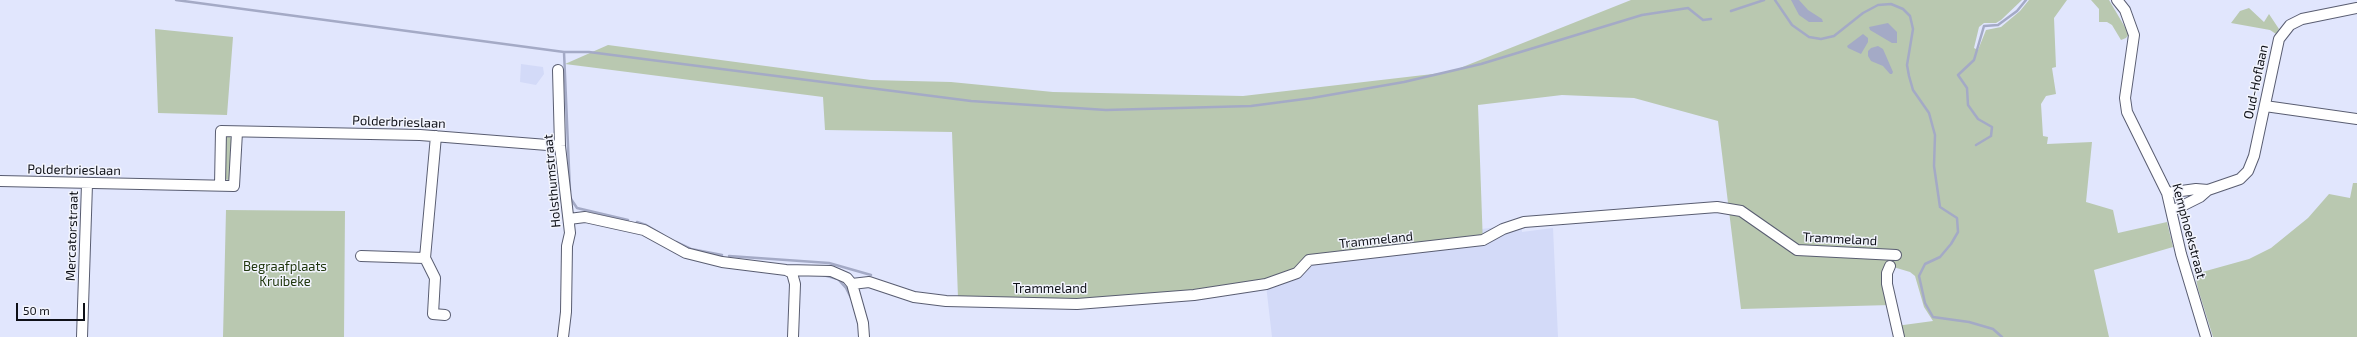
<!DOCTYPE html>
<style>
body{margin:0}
#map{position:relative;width:2357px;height:337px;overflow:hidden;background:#e1e6fd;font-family:"Exo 2",sans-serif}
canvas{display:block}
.scale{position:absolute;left:16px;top:303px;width:69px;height:18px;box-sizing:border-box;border:2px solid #0e1017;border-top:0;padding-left:5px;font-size:12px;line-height:14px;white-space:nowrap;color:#0e1017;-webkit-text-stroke:3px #f2f4fd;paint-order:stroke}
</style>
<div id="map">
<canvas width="2357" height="337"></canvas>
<div class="scale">50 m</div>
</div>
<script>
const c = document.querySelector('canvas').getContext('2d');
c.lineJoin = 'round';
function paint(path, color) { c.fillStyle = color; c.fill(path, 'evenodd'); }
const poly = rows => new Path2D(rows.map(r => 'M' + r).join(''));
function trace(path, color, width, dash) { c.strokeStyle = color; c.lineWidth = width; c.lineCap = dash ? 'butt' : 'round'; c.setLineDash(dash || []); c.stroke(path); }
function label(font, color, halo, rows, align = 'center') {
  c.font = font + ' "Exo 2",sans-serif'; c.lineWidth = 3; c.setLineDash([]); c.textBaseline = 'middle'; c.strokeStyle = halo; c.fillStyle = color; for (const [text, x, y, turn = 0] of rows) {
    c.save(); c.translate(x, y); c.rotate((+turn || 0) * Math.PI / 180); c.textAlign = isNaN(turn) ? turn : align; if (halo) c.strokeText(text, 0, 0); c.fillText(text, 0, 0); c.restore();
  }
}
paint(poly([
 [521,64,543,67,544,74,536,85,520,82],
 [1521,224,1522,232,1553,228,1558,337,1272,337,1266,285,1311,262,1483,244,1482,229]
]), '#d3daf8');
paint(poly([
 [1631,0,2022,0,2001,20,1996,23,1984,23,1979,27,1974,48,1978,50,1986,30,2001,27,2020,11,2029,0,2067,0,2054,18,2056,67,2052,68,2056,94,2046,96,2041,104,2043,136,2048,137,2047,144,2092,142,2086,202,2113,210,2118,233,2167,222,2173,247,2094,270,2109,337,1899,337,1896,326,1933,321,1924,307,1915,276,1910,272,1890,266,1891,305,1741,309,1718,121,1634,98,1562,95,1478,105,1483,245,1311,262,1298,275,1097,306,958,298,952,132,825,130,823,97,565,64,608,45,871,80,951,82,1053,92,1243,96,1450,72],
 [2091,0,2109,0,2129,34,2126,38,2121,40,2112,25,2107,22,2099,22,2099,9],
 [2249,8,2264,22,2269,14,2279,29,2276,34,2270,30,2231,23,2240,11],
 [155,29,233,37,227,115,158,113],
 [229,136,232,139,230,179,227,180,225,178,224,139],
 [2353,183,2357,183,2357,337,2213,337,2198,289,2195,274,2249,259,2271,248,2308,218,2329,194,2350,198],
 [226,210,345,211,344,337,223,337]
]), '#b9c8b0');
paint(poly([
 [1791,0,1799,0,1808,10,1822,19,1823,22,1809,22,1799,15],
 [1888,23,1897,32,1897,43,1892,43,1870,30,1869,27],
 [1863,34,1868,38,1868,42,1861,54,1848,48,1847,46],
 [1878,46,1883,49,1893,72,1892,74,1890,74,1883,66,1871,61,1868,56,1868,51,1871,48]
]), '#a4aac6');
trace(poly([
 [176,0,564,52,589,52,971,101,1106,110,1251,106,1312,98,1404,82,1481,64,1642,15,1688,8,1703,20,1711,19],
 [1775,0,1792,25,1809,37,1821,39,1834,36,1863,13,1878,5,1891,4,1903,9,1910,16,1913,29,1907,65,1909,76,1913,90,1929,113,1935,135,1934,166,1940,207,1957,218,1958,232,1951,244,1940,257,1925,264,1919,276,1925,303,1933,317,1969,322,1993,329,2002,337],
 [1731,11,1764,0],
 [564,52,570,192],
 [1976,145,1991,136,1992,127,1978,119,1968,105,1967,88,1958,75,1974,60,1984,26,1998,25,2017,11,2026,0],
 [571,199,577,208,628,220],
 [637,222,646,225,663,235],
 [676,242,691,249,722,255],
 [729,256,829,263,871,275],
 [823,275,838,279,846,288,851,298]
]), '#a4aac6', 2.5);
const street = poly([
 [2117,0,2125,10,2134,35,2125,98,2127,112,2167,193,2181,254,2206,337],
 [558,70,560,146,570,233,567,246,566,312,563,337],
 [2265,106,2357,119],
 [436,136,425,258,435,278,433,314,445,315],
 [0,181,234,186,237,132],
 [220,185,221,131,420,135,560,146],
 [2208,190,2240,179,2248,171,2254,156,2279,39,2290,25,2302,19,2357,8],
 [2167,193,2196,189,2208,190,2200,197,2172,211],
 [569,219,585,217,644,230,686,253,722,262,786,270,831,271,847,278,852,284,863,323,864,337],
 [361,256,425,258],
 [1890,266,1887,273,1887,284,1899,337],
 [786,270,792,273,795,284,793,337],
 [852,284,869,282,914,297,946,301,1077,304,1194,295,1266,284,1297,273,1309,260,1483,240,1503,229,1524,222,1717,207,1741,211,1797,250,1896,255],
 [82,337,87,184]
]);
trace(street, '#595d71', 12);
trace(street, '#fff', 10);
label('13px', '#0e1017', '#f2f4fd', [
 ["Oud-Hoflaan",2256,82,-78],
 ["Polderbrieslaan",399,122,2],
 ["Polderbrieslaan",74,170,1],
 ["Holsthumstraat",552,181,-95],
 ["Kemphoekstraat",2189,231,75],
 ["Mercatorstraat",72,236,-88],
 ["Trammeland",1840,239,3],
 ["Trammeland",1376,240,-6],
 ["Trammeland",1050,289]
]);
label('13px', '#20370d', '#f2f4fd', [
 ["Begraafplaats",285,267],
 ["Kruibeke",285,282]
]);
</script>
